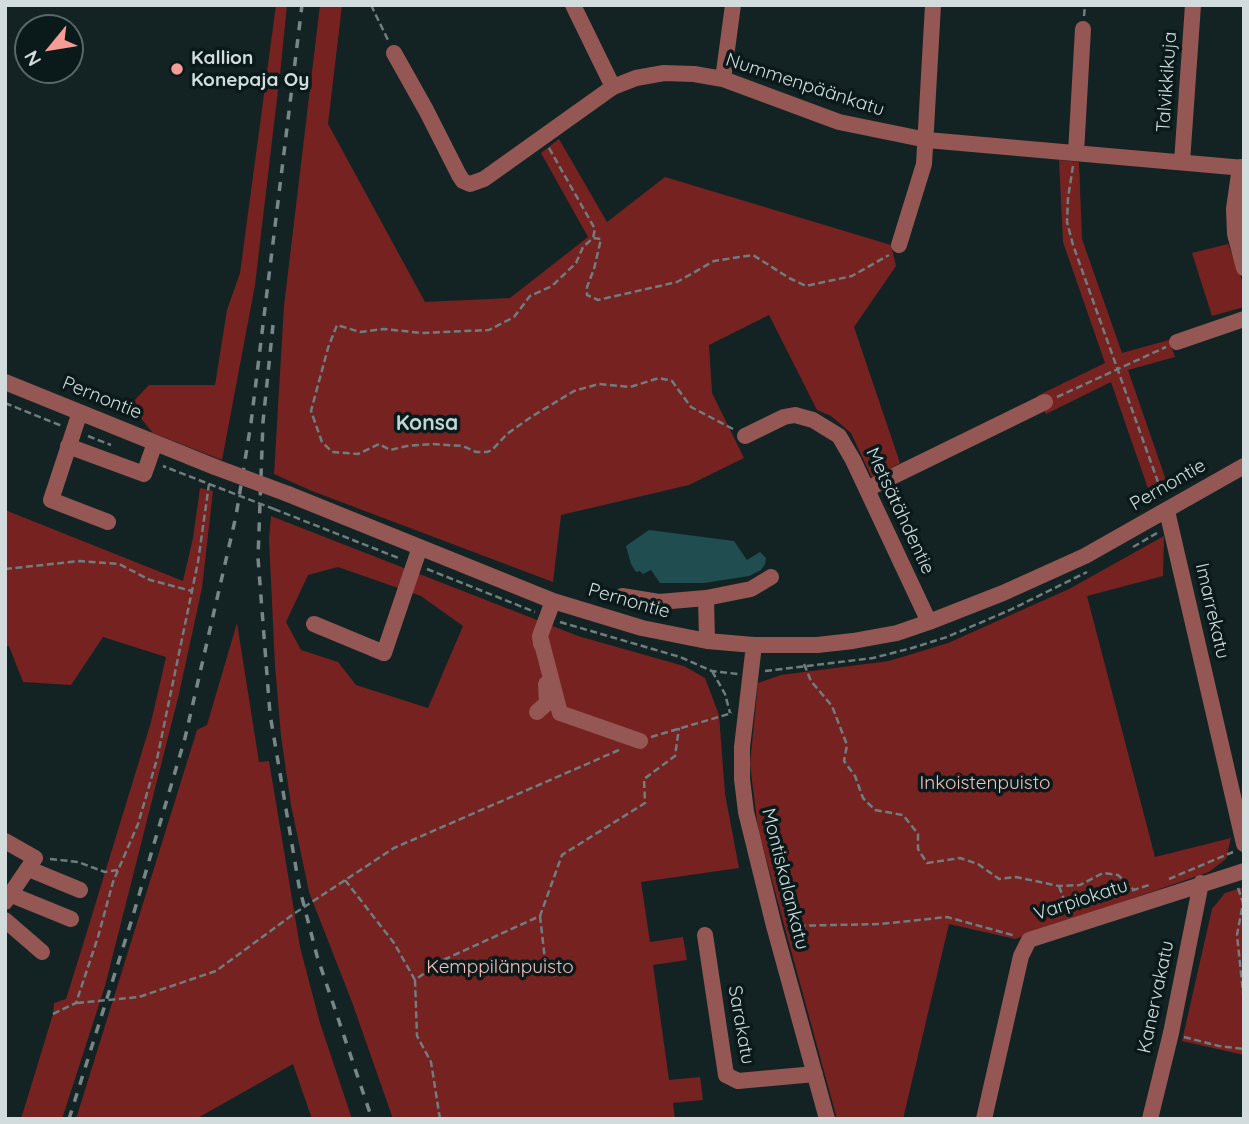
<!DOCTYPE html>
<meta charset="utf-8">
<style>
body{margin:0}
#map{position:relative;width:1249px;height:1124px;overflow:hidden;background:#132324;font-family:Quicksand,sans-serif}
canvas{display:block}
.frame{position:absolute;inset:0;border:7px solid #d2dcdd;pointer-events:none}
.north{position:absolute;left:14px;top:14px;width:70px;height:70px;box-sizing:border-box;background:#0a191a;border:2px solid #5a6768;border-radius:50%;rotate:240deg;font-size:19px;font-weight:700;line-height:28px;text-align:center;color:#d2dcdd}
.north::after{content:'';display:block;margin:auto;width:24px;height:32px;background:#f59c95;clip-path:polygon(50% 0,100% 100%,50% 72%,0 100%)}
</style>
<div id="map">
<canvas width="1249" height="1124"></canvas>
<div class="frame"></div>
<div class="north">N</div>
</div>
<script>
const c = document.querySelector('canvas').getContext('2d');
c.lineJoin = 'round';
function paint(path, color) { c.fillStyle = color; c.fill(path, 'evenodd'); }
const poly = rows => new Path2D(rows.map(r => 'M' + r).join(''));
function trace(path, color, width, dash) { c.strokeStyle = color; c.lineWidth = width; c.lineCap = dash ? 'butt' : 'round'; c.setLineDash(dash || []); c.stroke(path); }
function label(font, color, halo, rows, align = 'center') {
  c.font = font + ' Quicksand,sans-serif'; c.lineWidth = 7; c.setLineDash([]); c.textBaseline = 'middle'; c.strokeStyle = halo; c.fillStyle = color; for (const [text, x, y, turn = 0] of rows) {
    c.save(); c.translate(x, y); c.rotate((+turn || 0) * Math.PI / 180); c.textAlign = isNaN(turn) ? turn : align; if (halo) c.strokeText(text, 0, 0); c.fillText(text, 0, 0); c.restore();
  }
}
paint(poly([
 [276,5,287,5,281,65,255,285,222,460,153,433,130,405,149,385,215,385,227,310,240,273],
 [320,5,342,5,328,124,425,302,510,298,588,237,541,153,559,139,607,222,665,177,891,245,896,266,854,327,900,463,872,478,851,433,831,416,817,410,769,315,709,345,712,393,744,458,689,485,561,515,553,582,312,491,274,474,284,306],
 [1059,160,1079,162,1082,239,1122,353,1169,340,1175,357,1128,370,1169,489,1152,500,1111,382,1046,414,1037,396,1105,363,1063,242],
 [1228,244,1244,285,1244,307,1212,316,1192,253],
 [200,488,213,491,202,588,179,694,105,986,62,1119,21,1119,53,1014,54,1003,66,999,81,951,151,722,166,657,103,637,71,685,23,682,9,646,5,646,5,510,183,581,193,538],
 [271,516,578,636,684,666,705,678,719,715,725,794,739,868,641,882,650,942,683,937,687,960,653,965,669,1080,700,1077,703,1100,673,1103,675,1119,393,1119,352,1002,309,892,291,805,281,736,275,666,269,539],
 [338,567,421,596,463,626,428,708,356,685,338,662,301,650,286,622,308,575],
 [1164,536,1163,576,1087,596,1155,857,1231,838,1226,859,1209,872,1015,939,949,924,903,1119,837,1119,758,829,750,764,758,683,781,675,889,661,948,643,1069,589],
 [237,623,259,762,269,761,300,947,320,1023,352,1119,312,1119,293,1064,196,1119,76,1119,197,730,207,725],
 [1244,887,1244,1055,1182,1041,1212,909,1225,893]
]), '#762221');
paint(poly([
 [649,530,734,541,747,560,760,552,766,558,765,564,761,570,749,576,704,583,660,583,651,570,643,574,640,571,636,572,631,564,626,546]
]), '#204d4f');
trace(poly([
 [371,5,388,40],
 [1084,16,1085,5],
 [549,148,595,229,593,238],
 [1073,166,1068,198,1067,222,1073,245,1163,496],
 [1057,397,1166,347],
 [5,403,62,426],
 [733,429,691,407,672,381,659,378,630,387,599,384,574,391,531,417,507,434,492,450,487,452,476,452,463,446,432,444,407,446,390,450,379,444,358,454,332,452,322,442,311,411,328,348,337,325,360,332,384,329,422,333,489,330,514,317,530,296,552,286,576,263,583,247,593,238,601,239,594,269,587,287,587,295,598,300,677,282,714,261,753,255,789,278,806,286,852,276,889,255],
 [88,436,111,445],
 [274,509,401,559],
 [1133,547,1157,533],
 [5,569,80,561,119,564,150,580,192,591],
 [427,569,535,612],
 [560,622,680,657,712,671,738,674],
 [804,664,811,681,832,706,847,745,844,761,855,776,863,798,875,810,903,815,918,834,918,849,927,863,960,858,978,864,999,879,1016,877,1059,886,1080,885,1103,873,1118,875,1133,889],
 [712,671,725,694,730,713],
 [765,671,873,658,912,648,947,637,1010,610,1087,572],
 [651,737,732,713],
 [50,859,78,862,105,872,118,870],
 [1169,879,1233,852],
 [345,880,394,943,415,980],
 [1059,886,1069,913],
 [1238,888,1243,903,1237,935,1244,1002],
 [1112,897,1149,885],
 [540,916,545,960,554,977],
 [788,926,881,924,947,917,1016,936],
 [77,1003,139,997,216,971,295,913,394,848,619,750],
 [53,1014,76,1003,98,937,113,882,138,824,157,759,198,562,209,484,163,466],
 [1184,1037,1219,1046,1244,1049],
 [440,1119,431,1062,417,1036,415,980,441,961,540,916,562,855,645,803,644,779,675,756,679,728]
]), '#707d7e', 2.5, [7, 3.5]);
trace(poly([
 [573,5,613,87],
 [394,53,426,110,459,175,463,181,470,184,484,179,613,87,636,78,664,73,694,74,723,79,839,122,927,140,1244,168],
 [723,79,733,5],
 [1076,153,1083,29],
 [1182,162,1193,5],
 [1240,167,1234,209,1235,234,1244,268],
 [899,245,924,164,933,5],
 [1177,342,1244,319],
 [5,382,215,467],
 [80,412,51,500,108,522],
 [745,436,784,417,795,415,813,420,839,436,853,460,929,622],
 [68,446,144,474,155,443],
 [867,489,1045,402],
 [288,494,553,601,642,628,707,641,754,645,817,645,853,641,897,633,929,622,1003,593,1085,556,1244,466],
 [1167,511,1244,844],
 [622,596,659,602,706,598,707,641],
 [706,598,751,589,771,577],
 [314,624,384,653,420,547],
 [540,636,560,713,640,741],
 [541,644,540,636,553,601],
 [754,645,742,747,742,779,746,812,774,926,827,1119],
 [537,712,547,703,546,684],
 [5,841,35,858,5,902],
 [29,869,80,890],
 [12,895,71,919],
 [5,920,42,952],
 [705,935,726,1075,738,1081,815,1074],
 [984,1119,1021,956,1029,940,1244,871],
 [1150,1119,1171,1033,1201,883]
]), '#955753', 16);
trace(poly([
 [273,325,263,422,258,558,270,714,299,886,317,956,372,1119],
 [69,1119,132,919,185,738,236,516,251,423,302,5]
]), '#798687', 3.5, [9, 9]);
trace(poly([
 [209,484,274,509]
]), '#707d7e', 2.5, [7, 3.5]);
trace(poly([
 [215,467,288,494]
]), '#955753', 16);
for (const [x, y, r, color] of [
 [177,69,7,"#f59c95"]
]) { const dot = new Path2D(); dot.arc(x, y, r, 0, 2 * Math.PI); c.fillStyle = color; c.fill(dot); trace(dot, '#0a191a', 2.5); }
label('bold 19px', '#d2dcdd', '#0a191a', [
 ["Kallion",191,58],
 ["Konepaja Oy",191,80]
], 'left');
label('19px', '#d2dcdd', '#0a191a', [
 ["Talvikkikuja",1167,82,-86],
 ["Nummenpäänkatu",805,85,18],
 ["Pernontie",102,398,22],
 ["Pernontie",1168,485,-30],
 ["Metsätähdentie",900,511,65],
 ["Pernontie",629,601,16],
 ["Imarrekatu",1212,611,77],
 ["Montiskalankatu",785,879,76],
 ["Varpiokatu",1081,900,-18],
 ["Kanervakatu",1156,997,-78],
 ["Sarakatu",741,1025,80]
]);
label('19px', '#f5c1bc', '#0a191a', [
 ["Inkoistenpuisto",985,783],
 ["Kemppilänpuisto",500,967]
]);
label('bold 21px', '#c1d5d6', '#0a191a', [
 ["Konsa",427,424]
]);
</script>
